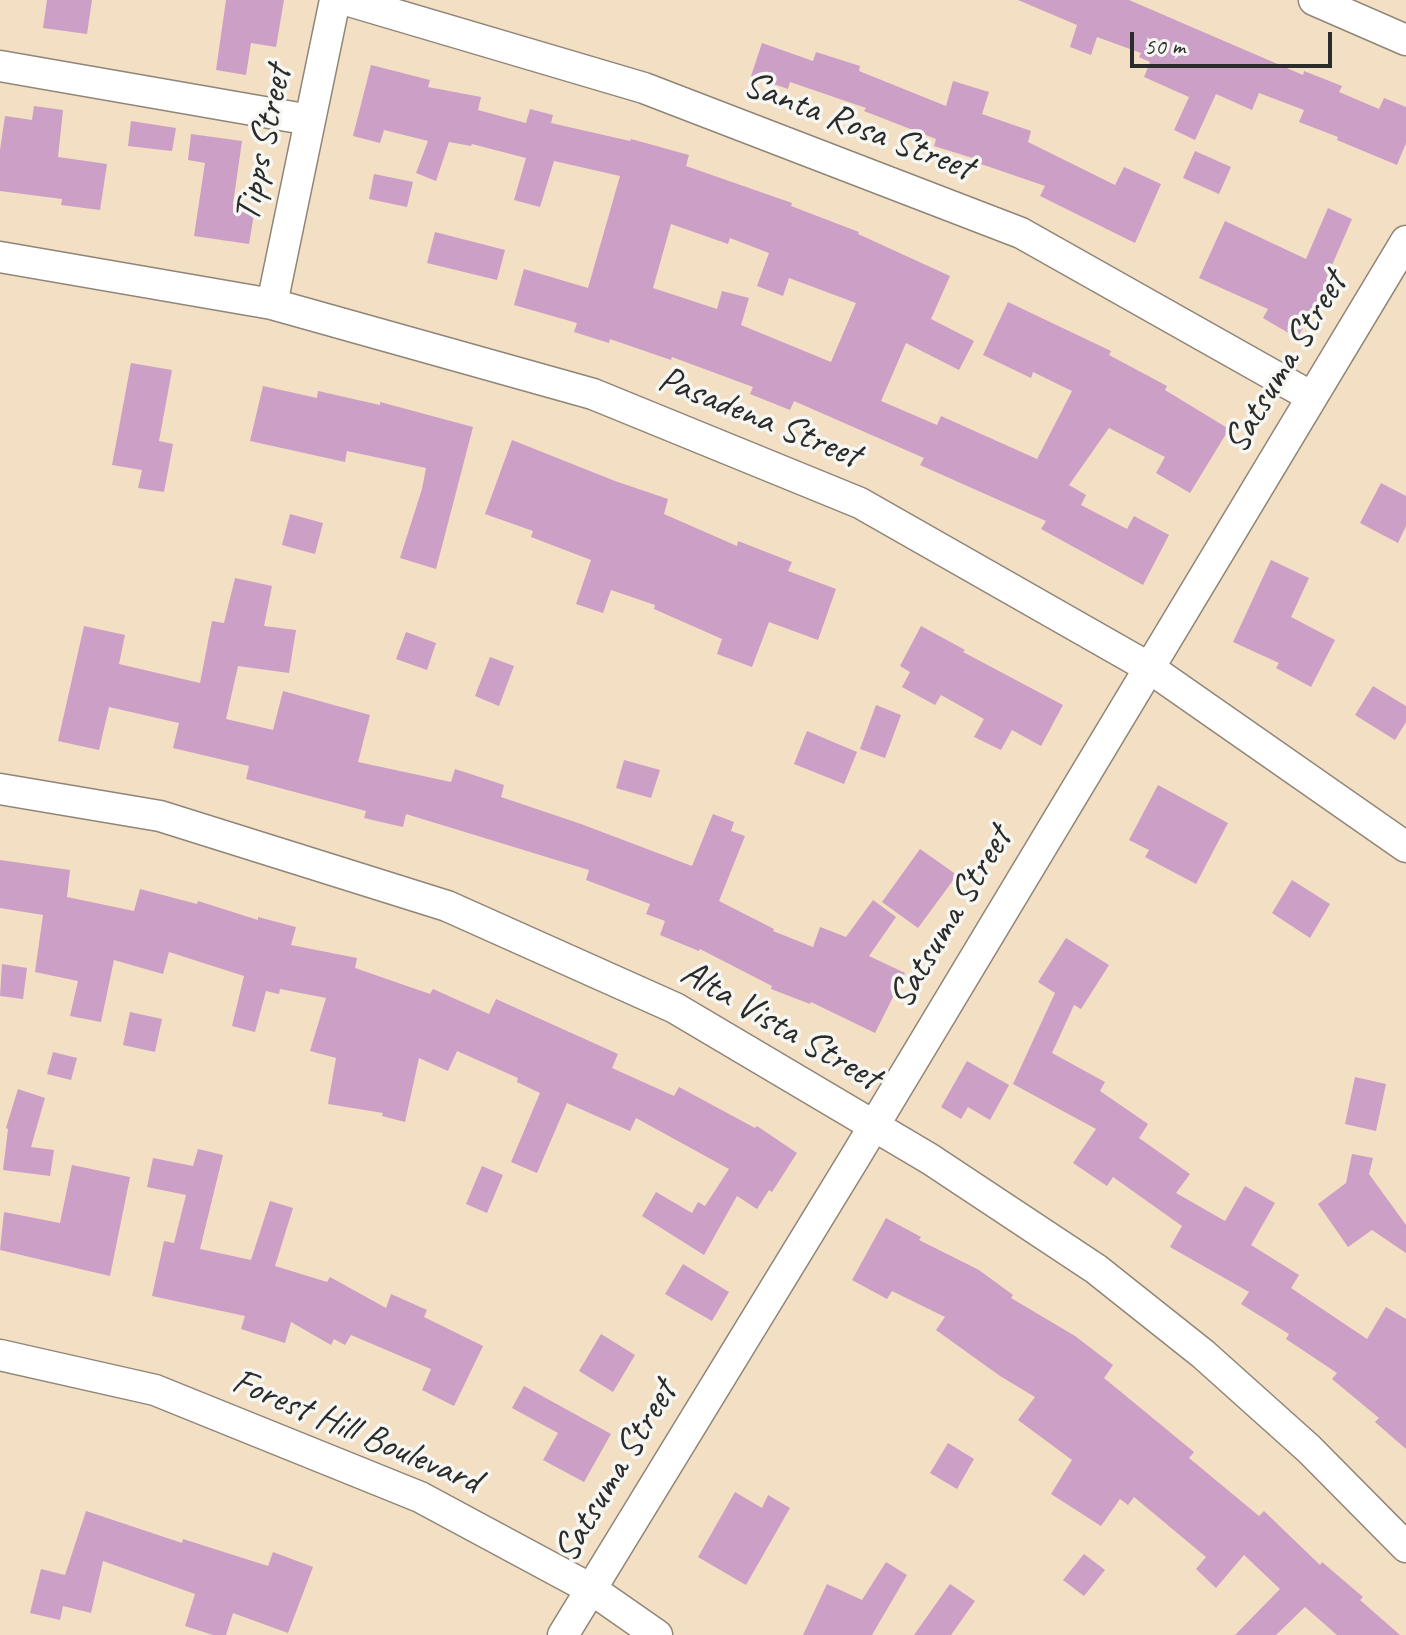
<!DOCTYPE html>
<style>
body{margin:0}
#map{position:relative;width:1406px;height:1635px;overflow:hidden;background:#f3dfc4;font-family:Caveat,sans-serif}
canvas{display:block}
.scale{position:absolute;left:1130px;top:32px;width:202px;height:36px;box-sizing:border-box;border:4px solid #2b2b2b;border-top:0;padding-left:10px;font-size:24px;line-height:28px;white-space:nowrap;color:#2b2b2b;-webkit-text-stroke:6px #f6f6f2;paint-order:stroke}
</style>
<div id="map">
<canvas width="1406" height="1635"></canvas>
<div class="scale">50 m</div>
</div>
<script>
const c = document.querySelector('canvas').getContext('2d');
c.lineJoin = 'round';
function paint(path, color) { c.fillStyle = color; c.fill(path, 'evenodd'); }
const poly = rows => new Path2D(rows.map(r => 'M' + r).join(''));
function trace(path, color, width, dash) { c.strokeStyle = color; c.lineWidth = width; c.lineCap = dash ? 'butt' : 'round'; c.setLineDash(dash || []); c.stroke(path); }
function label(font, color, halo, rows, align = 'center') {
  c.font = font + ' Caveat,sans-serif'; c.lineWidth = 7; c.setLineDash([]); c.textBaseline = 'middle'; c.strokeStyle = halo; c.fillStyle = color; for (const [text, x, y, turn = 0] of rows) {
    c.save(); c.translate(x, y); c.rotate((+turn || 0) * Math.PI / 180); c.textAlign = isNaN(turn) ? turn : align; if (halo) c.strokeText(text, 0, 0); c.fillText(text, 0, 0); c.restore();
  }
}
paint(poly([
 [47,0,92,0,87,34,43,28],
 [226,0,284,0,276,47,251,43,246,75,216,70],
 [1018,0,1129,0,1303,75,1304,71,1342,86,1339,92,1379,109,1384,98,1406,107,1406,143,1397,165,1337,140,1338,137,1299,122,1304,110,1259,93,1252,110,1216,94,1195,140,1174,130,1189,97,1144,77,1150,62,1139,57,1141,53,1097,37,1091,55,1070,47,1077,25],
 [762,43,813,61,816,52,860,66,859,71,946,106,953,81,989,92,982,114,1031,131,1028,142,1115,185,1124,167,1161,184,1135,243,1040,196,1045,186,981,164,982,161,934,146,936,139,864,111,866,108,790,82,788,89,751,76],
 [371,65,430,80,428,87,481,97,478,110,526,123,530,109,553,115,551,123,630,141,631,139,689,155,686,166,792,203,791,206,859,232,858,234,950,276,931,319,974,341,959,370,906,343,881,401,937,425,941,416,1037,459,1072,391,1033,372,1031,378,983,355,1008,302,1111,351,1109,355,1167,386,1165,390,1229,429,1190,493,1156,473,1165,457,1109,428,1069,485,1086,495,1081,505,1127,529,1134,516,1169,535,1143,585,1041,529,1046,521,920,465,924,458,794,401,790,410,750,394,753,387,672,357,671,360,610,339,609,343,574,332,577,323,514,305,524,269,588,288,620,176,554,161,540,207,514,200,526,158,472,144,471,146,449,142,436,181,416,173,428,141,384,130,380,143,353,136],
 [671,224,728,244,730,238,769,253,757,286,783,296,789,278,856,303,831,362,741,325,749,298,722,291,717,309,653,288],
 [34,106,63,110,58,157,107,164,100,210,61,205,62,199,0,191,0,150,5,116,32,120],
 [131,121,176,128,172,151,128,146],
 [191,134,242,141,233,204,255,208,249,244,194,236,205,163,188,160],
 [1195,151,1231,167,1219,194,1183,178],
 [374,174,413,182,407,207,369,199],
 [1328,208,1352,219,1326,279,1331,282,1297,338,1263,318,1268,309,1199,278,1225,221,1306,259],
 [435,232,505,250,497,280,427,263],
 [131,363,172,370,159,441,173,444,164,492,138,488,142,470,112,465],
 [263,386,317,398,318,391,380,405,380,402,473,427,436,569,400,558,422,489,426,468,347,451,345,462,250,441],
 [512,440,615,481,668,499,664,514,737,546,738,541,792,562,788,571,836,589,818,640,769,622,752,667,717,654,722,639,654,609,655,605,611,590,603,613,576,604,591,560,531,537,533,531,485,514],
 [1381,483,1406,496,1406,526,1398,543,1360,523],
 [290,514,323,523,315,554,282,545],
 [1271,560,1309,578,1291,617,1335,640,1311,687,1276,668,1279,663,1233,642],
 [235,578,272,586,264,626,296,630,289,673,238,666,226,719,273,730,283,691,370,715,358,762,451,782,455,769,504,785,501,797,581,824,692,866,713,814,734,822,731,831,745,836,719,901,774,929,773,931,813,947,820,927,846,937,873,900,896,917,869,956,905,973,875,1033,811,1002,810,1004,771,989,772,986,700,949,699,951,660,935,665,921,646,914,650,904,586,880,589,870,406,814,403,827,364,818,366,811,246,779,249,766,173,748,179,723,109,707,99,750,58,741,84,626,125,635,119,664,200,683,212,621,224,623],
 [921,626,965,650,963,652,1063,705,1041,746,1012,730,1001,750,974,737,984,719,941,695,935,705,902,687,910,672,900,666],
 [406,632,436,643,427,670,396,659],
 [490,657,514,666,499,706,475,696],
 [1373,686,1406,706,1406,722,1395,740,1355,715],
 [876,705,901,715,885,758,860,749],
 [807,731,857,752,844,784,794,764],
 [624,760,660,770,651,798,616,788],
 [1158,785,1228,823,1196,884,1145,857,1149,850,1129,840],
 [920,849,957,875,918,928,882,902],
 [0,860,70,870,67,897,134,911,140,889,197,904,198,901,258,920,258,917,296,927,291,945,357,958,355,968,430,994,433,989,489,1014,496,999,618,1054,612,1068,674,1096,679,1087,755,1128,757,1126,797,1153,772,1192,769,1190,757,1209,737,1196,704,1255,642,1216,656,1192,692,1213,698,1202,705,1206,729,1169,636,1118,630,1131,567,1103,537,1173,511,1162,540,1093,517,1082,518,1078,457,1051,448,1071,419,1058,405,1122,382,1116,383,1113,328,1104,336,1058,310,1051,326,998,280,989,279,994,266,991,255,1032,232,1026,244,976,169,952,163,974,114,960,101,1022,70,1016,78,981,35,972,43,915,0,908],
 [1292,880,1330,904,1310,938,1272,913],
 [1066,938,1109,965,1081,1009,1074,1005,1052,1053,1105,1082,1100,1091,1148,1124,1139,1138,1190,1174,1176,1193,1225,1221,1245,1186,1275,1203,1251,1245,1299,1275,1291,1288,1367,1339,1386,1307,1406,1319,1406,1449,1375,1422,1379,1418,1332,1379,1337,1373,1286,1339,1289,1334,1241,1304,1249,1292,1170,1247,1182,1226,1113,1177,1107,1186,1073,1163,1096,1129,1013,1084,1055,993,1038,982],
 [2,964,27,968,23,999,0,996],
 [130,1012,162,1019,155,1052,123,1045],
 [53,1052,77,1058,71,1080,47,1074],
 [967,1061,1009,1085,990,1120,968,1107,961,1119,941,1107],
 [1355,1077,1386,1084,1376,1131,1345,1124],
 [18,1089,45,1098,31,1147,54,1150,50,1176,3,1170,8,1129,6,1128],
 [198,1149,223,1155,200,1249,251,1260,270,1201,293,1208,275,1266,327,1282,330,1277,386,1308,391,1294,427,1310,424,1317,483,1346,454,1406,422,1390,431,1369,351,1335,345,1345,334,1339,331,1345,291,1322,285,1343,241,1329,245,1316,152,1296,164,1241,174,1243,186,1195,147,1187,153,1158,193,1166],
 [1352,1154,1373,1158,1369,1174,1406,1225,1406,1253,1372,1230,1348,1247,1318,1204,1346,1183],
 [72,1165,130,1177,110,1276,0,1250,4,1212,60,1223],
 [482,1166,503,1175,487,1213,466,1204],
 [886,1218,921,1237,919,1240,979,1270,1013,1295,1011,1298,1075,1336,1113,1365,1104,1378,1194,1452,1189,1458,1259,1516,1264,1511,1320,1565,1322,1562,1363,1597,1360,1600,1400,1635,1337,1635,1305,1607,1276,1635,1235,1635,1280,1589,1244,1555,1216,1588,1196,1569,1206,1557,1134,1497,1128,1505,1120,1499,1101,1526,1051,1494,1072,1460,1018,1420,1035,1397,1000,1376,936,1330,945,1317,892,1291,887,1299,852,1280],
 [683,1264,729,1292,712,1321,665,1294],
 [601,1334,635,1355,613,1392,579,1371],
 [524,1386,611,1434,584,1482,543,1460,558,1433,512,1408],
 [948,1443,974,1459,957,1489,930,1473],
 [735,1492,762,1508,768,1495,790,1508,746,1585,698,1557],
 [86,1511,182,1543,183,1539,268,1566,273,1552,313,1567,288,1633,233,1613,226,1635,213,1635,185,1626,195,1594,103,1561,91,1613,63,1606,60,1620,30,1613,41,1569,65,1575],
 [1084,1554,1105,1570,1084,1596,1063,1580],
 [886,1562,907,1575,872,1635,803,1635,827,1584,862,1600],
 [950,1584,975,1601,951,1635,914,1635]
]), '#cc9fc6');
const minor = poly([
 [346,0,644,88,1021,233,1312,397],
 [1314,0,1406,40],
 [0,66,310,120],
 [0,257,272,304,593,394,860,503,1148,667,1406,847],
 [272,304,335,0],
 [0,789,160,816,447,906,675,1008,930,1159,1096,1269,1203,1354,1309,1449,1406,1547],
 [0,1355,155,1390,420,1497,591,1589,657,1635],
 [563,1635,854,1159,1406,241]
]);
trace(minor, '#8f8578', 33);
trace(minor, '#fff', 30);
label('38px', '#2b2b2b', '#f6f6f2', [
 ["Santa Rosa Street",858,127,21],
 ["Tipps Street",264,144,-78],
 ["Satsuma Street",1286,363,-59],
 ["Pasadena Street",759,418,22],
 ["Satsuma Street",951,918,-59],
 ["Alta Vista Street",780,1026,30],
 ["Forest Hill Boulevard",356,1432,23],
 ["Satsuma Street",616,1472,-59]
]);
</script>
